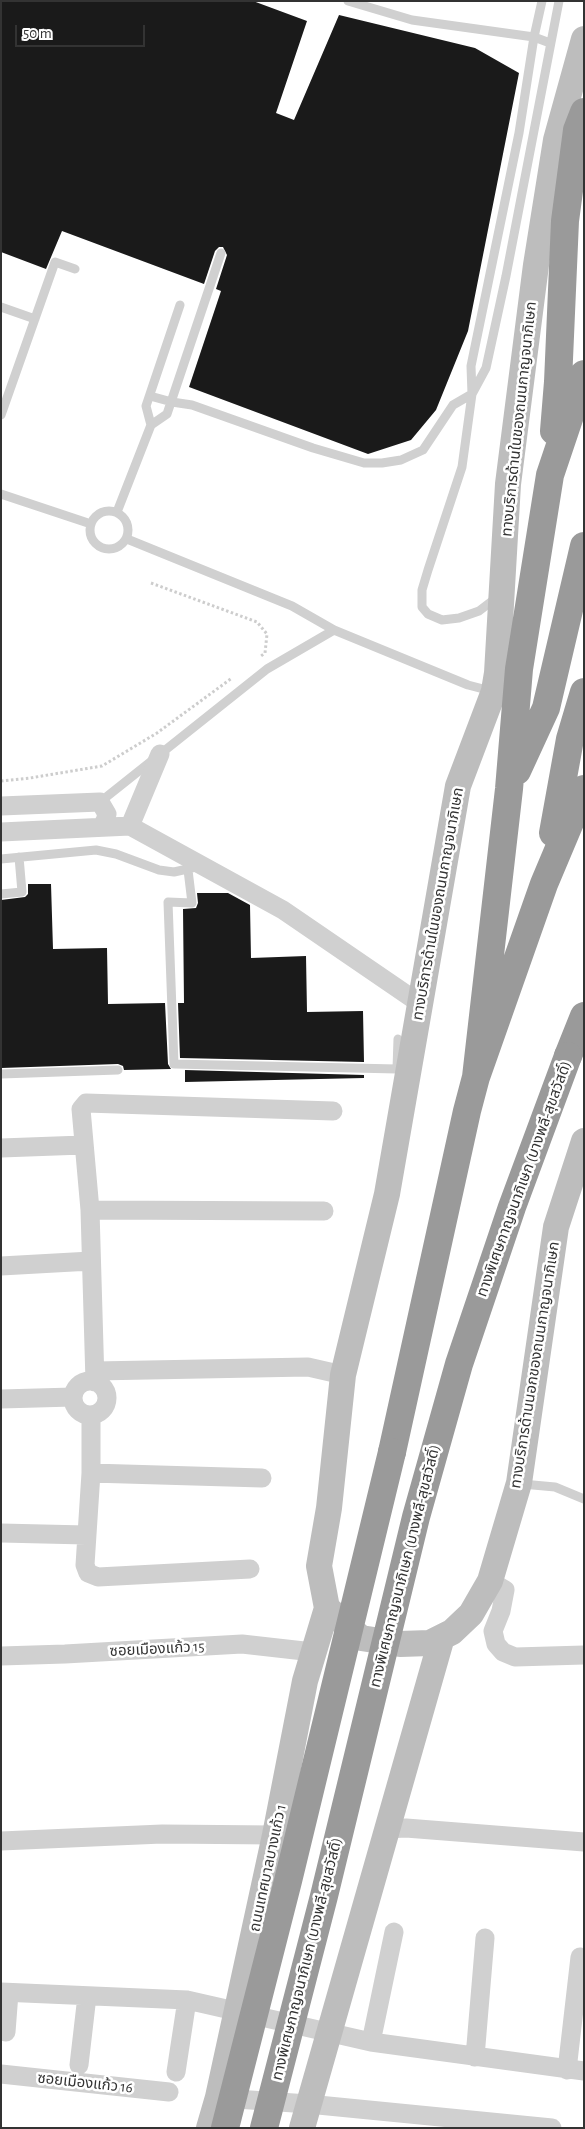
<!DOCTYPE html>
<meta charset="utf-8">
<style>
body{margin:0}
#map{position:relative;width:585px;height:2129px;overflow:hidden;background:#fff;font-family:"Alegreya Sans",sans-serif}
canvas{display:block}
.frame{position:absolute;inset:0;border:2px solid #333;pointer-events:none}
.scale{position:absolute;left:15px;top:25px;width:130px;height:22px;box-sizing:border-box;border:2px solid #333;border-top:0;padding-left:6px;font-size:15px;line-height:18px;white-space:nowrap;color:#333;-webkit-text-stroke:4px #fff;paint-order:stroke}
</style>
<div id="map">
<canvas width="585" height="2129"></canvas>
<div class="frame"></div>
<div class="scale">50 m</div>
</div>
<script>
const c = document.querySelector('canvas').getContext('2d');
c.lineJoin = 'round';
function paint(path, color) { c.fillStyle = color; c.fill(path, 'evenodd'); }
const poly = rows => new Path2D(rows.map(r => 'M' + r).join(''));
function trace(path, color, width, dash) { c.strokeStyle = color; c.lineWidth = width; c.lineCap = dash ? 'butt' : 'round'; c.setLineDash(dash || []); c.stroke(path); }
function label(font, color, halo, rows, align = 'center') {
  c.font = font + ' "Alegreya Sans","Noto Sans Thai",sans-serif'; c.lineWidth = 5; c.setLineDash([]); c.textBaseline = 'middle'; c.strokeStyle = halo; c.fillStyle = color; for (const [text, x, y, turn = 0] of rows) {
    c.save(); c.translate(x, y); c.rotate((+turn || 0) * Math.PI / 180); c.textAlign = isNaN(turn) ? turn : align; if (halo) c.strokeText(text, 0, 0); c.fillText(text, 0, 0); c.restore();
  }
}
paint(poly([
 [1,1,253,1,307,21,276,113,294,120,339,15,475,48,519,73,468,331,436,410,411,440,368,454,189,387,221,291,216,289,227,255,223,247,219,247,215,251,204,284,62,231,46,269,1,252],
 [28,884,51,884,53,949,107,948,108,1004,165,1003,168,1064,171,1069,124,1070,123,1066,118,1064,1,1068,1,900,25,897,28,894],
 [197,893,228,893,250,905,251,958,306,956,307,1012,363,1011,364,1062,180,1058,178,1003,184,1003,183,909,196,908,198,903],
 [185,1070,364,1075,364,1078,185,1082]
]), '#1a1a1a');
trace(poly([
 [151,583,257,622,267,634,265,653,261,656],
 [1,781,30,778,102,766,157,733,232,678]
]), '#cdcdcd', 3, [2.5, 2.5]);
trace(poly([
 [348,1,412,20,534,37,550,43],
 [542,1,534,37,519,133,471,366,472,394,486,368,506,276,559,1],
 [1,307,35,319],
 [472,394,462,467,428,570,422,590,422,607,428,614,442,620,459,618,479,611,496,598],
 [150,396,172,402,192,405,313,448,364,463,382,463,401,460,423,450,453,405,472,394],
 [1,415,55,262,75,269],
 [151,425,167,414,221,253],
 [1,494,91,524],
 '90 530a19 19 0 1 1 38 0a19 19 0 1 1-38 0Z',
 [117,512,151,425,146,406,180,305],
 [127,539,292,606,334,630,468,685,491,691],
 [100,802,267,669,334,630],
 [1,859,96,850,116,854,159,870,174,872,192,868],
 [188,870,192,903,168,902,174,1064,397,1069,398,1039],
 [1,894,22,892,19,857],
 [1,1074,118,1070],
 [522,1484,555,1487,584,1499]
]), '#d0d0d0', 9);
trace(poly([
 [1,806,100,802,107,814,105,821,101,827],
 [130,826,160,754],
 [1,832,130,826,283,910,419,1003],
 [1,1148,83,1145],
 [90,1210,324,1211],
 [1,1266,91,1261],
 [95,1371,308,1367,343,1375],
 '73 1398a17 17 0 1 1 34 0a17 17 0 1 1-34 0Z',
 [95,1382,90,1210,81,1109,86,1103,333,1111],
 [1,1399,73,1397],
 [91,1415,91,1473,85,1565,88,1573,98,1577,250,1569],
 [91,1473,262,1478],
 [1,1533,86,1535],
 [490,1581,505,1590,501,1611,493,1631,496,1644,503,1652,515,1657,584,1655],
 [1,1656,65,1654,242,1644,313,1652],
 [387,1829,406,1828,584,1842],
 [1,1841,162,1834,275,1835],
 [1,1992,187,2000,371,2042,394,1932],
 [6,2032,9,1993],
 [371,2042,584,2071],
 [475,2057,485,1938],
 [79,2065,87,1996],
 [567,2070,580,1957],
 [176,2072,187,2000],
 [1,2074,169,2092],
 [222,2098,308,2104,552,2128]
]), '#d0d0d0', 19);
trace(poly([
 [584,39,556,140,536,265,508,484,497,673,494,691,458,786,387,1194,343,1375,329,1508,319,1566,327,1608,361,1638,400,1644,430,1643,452,1632,471,1614,490,1581,519,1483,556,1227,584,1141],
 [209,2128,218,2097,275,1835,305,1681,327,1608],
 [302,2128,442,1637]
]), '#bdbdbd', 26);
trace(poly([
 [554,431,558,382,565,221,577,130,584,112],
 [517,771,546,708,584,546],
 [553,833,570,739,584,692],
 [568,1056,584,1016],
 [476,1077,509,789,519,669,550,475,584,374],
 [392,1452,467,1111,476,1077,544,884,584,789]
]), '#9a9a9a', 28);
trace(poly([
 [225,2128,288,1881,392,1452],
 [264,2128,324,1896,416,1517,459,1364,512,1207,568,1056]
]), '#9a9a9a', 28);
label('15px', '#333', '#fff', [
 ["ทางบริการด้านในของถนนกาญจนาภิเษก",519,419,-84],
 ["ทางบริการด้านในของถนนกาญจนาภิเษก",438,904,-80],
 ["ทางพิเศษกาญจนาภิเษก (บางพลี-สุขสวัสดิ์)",524,1179,-70],
 ["ทางบริการด้านนอกของถนนกาญจนาภิเษก",535,1365,-81],
 ["ทางพิเศษกาญจนาภิเษก (บางพลี-สุขสวัสดิ์)",405,1566,-76],
 ["ซอยเมืองแก้ว 15",157,1649,-3],
 ["ถนนเทศบาลบางแก้ว 1",268,1868,-78],
 ["ทางพิเศษกาญจนาภิเษก (บางพลี-สุขสวัสดิ์)",307,1959,-76],
 ["ซอยเมืองแก้ว 16",85,2083,6]
]);
</script>
